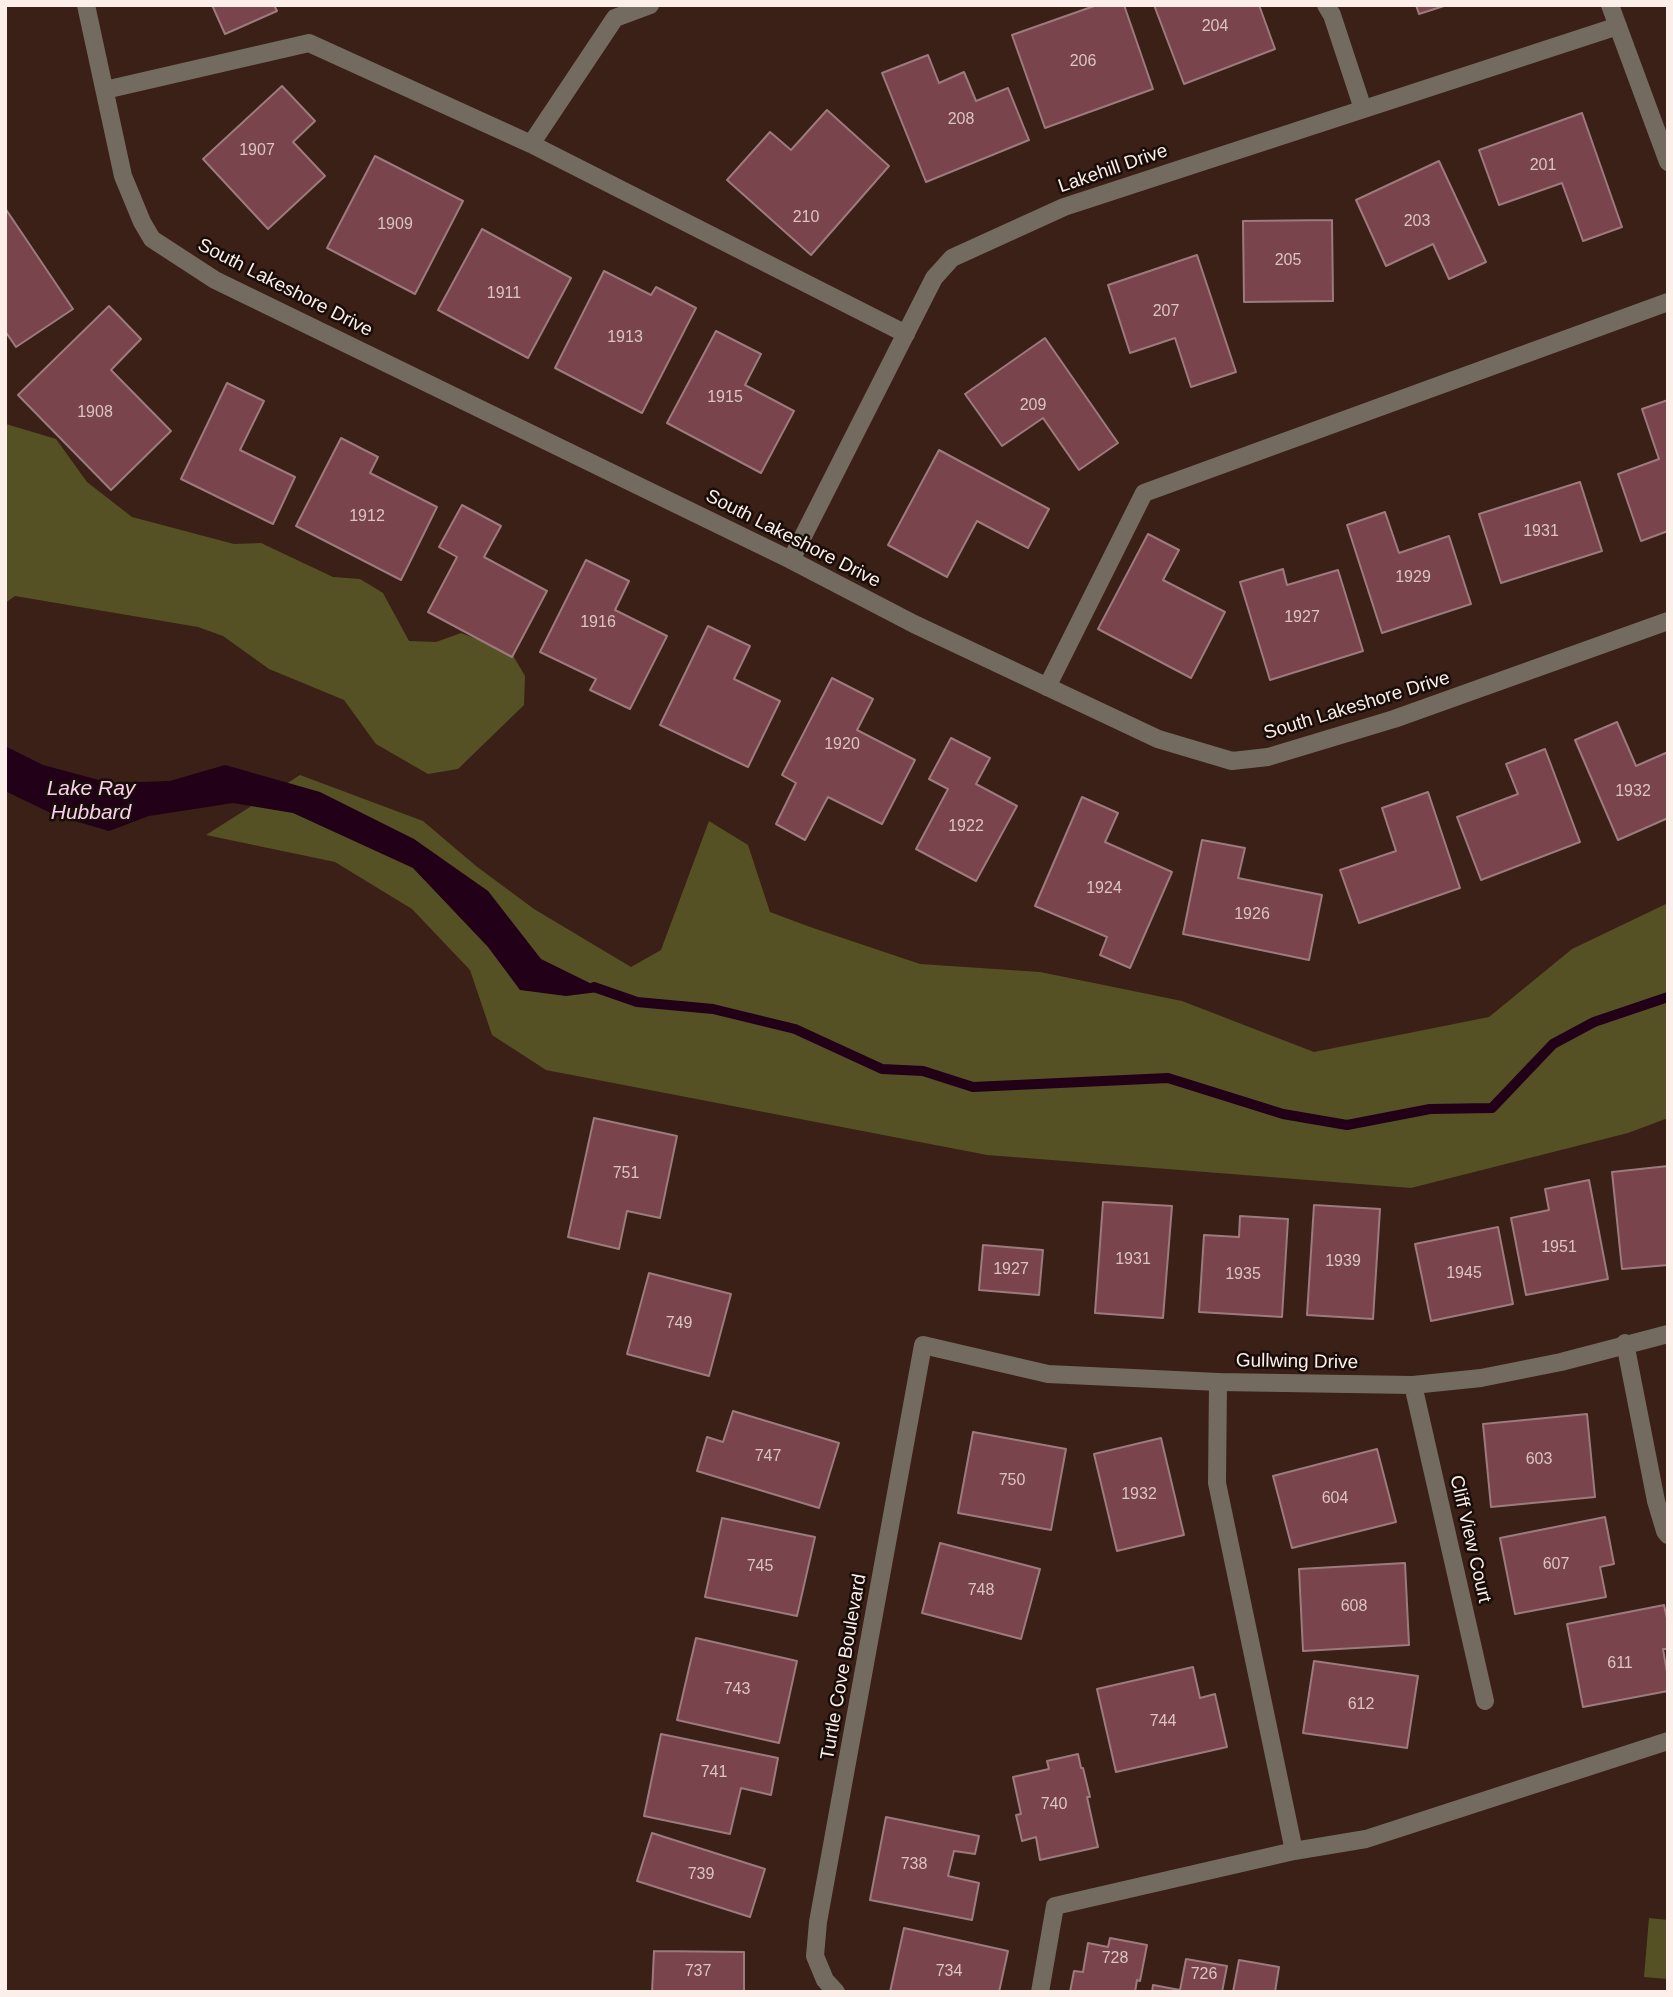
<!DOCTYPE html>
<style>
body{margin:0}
#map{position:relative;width:1673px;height:1997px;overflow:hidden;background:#3a2016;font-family:Arial,sans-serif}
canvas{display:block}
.frame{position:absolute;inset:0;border:7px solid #fceee8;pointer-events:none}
</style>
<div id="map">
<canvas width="1673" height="1997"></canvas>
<div class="frame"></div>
</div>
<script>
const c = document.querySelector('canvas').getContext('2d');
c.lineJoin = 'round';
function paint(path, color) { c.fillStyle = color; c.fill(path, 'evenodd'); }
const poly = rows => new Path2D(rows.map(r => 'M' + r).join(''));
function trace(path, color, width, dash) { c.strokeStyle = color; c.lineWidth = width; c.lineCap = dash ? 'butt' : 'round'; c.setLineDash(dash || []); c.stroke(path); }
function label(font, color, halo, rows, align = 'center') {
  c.font = font + ' Arial,sans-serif'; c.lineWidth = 5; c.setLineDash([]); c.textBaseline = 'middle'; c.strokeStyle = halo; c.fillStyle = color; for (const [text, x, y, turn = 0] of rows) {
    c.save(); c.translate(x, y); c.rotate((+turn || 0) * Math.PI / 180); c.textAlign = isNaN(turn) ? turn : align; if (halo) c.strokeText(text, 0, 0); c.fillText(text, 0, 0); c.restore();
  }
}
paint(poly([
 [6,424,56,439,87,482,132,517,234,544,261,543,333,577,360,579,383,593,409,641,436,642,461,633,511,652,525,676,524,705,458,769,428,774,376,744,344,700,269,669,223,636,198,627,15,596,5,603],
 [300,775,423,821,476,866,534,909,631,967,661,950,709,821,748,845,770,912,810,927,920,964,1040,972,1182,1001,1314,1052,1489,1017,1572,949,1668,903,1668,1118,1628,1133,1411,1188,987,1155,546,1070,492,1035,470,970,412,909,335,862,206,835],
 [1649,1918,1668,1920,1668,1979,1644,1977]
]), '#555124');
paint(poly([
 [5,746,43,765,110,783,170,781,225,765,320,792,414,839,488,891,541,959,606,991,566,996,520,990,488,947,413,868,293,813,233,803,149,816,109,831,55,815,5,791]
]), '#210018');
trace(poly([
 [594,987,637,1002,713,1009,795,1029,882,1069,923,1071,973,1087,1168,1078,1283,1114,1347,1125,1430,1109,1492,1108,1553,1044,1594,1022,1668,997]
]), '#210018', 10);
const building = poly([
 [212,5,274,5,277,11,225,34,212,5],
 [1097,5,1124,5,1153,89,1045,128,1012,35,1097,5],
 [1154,5,1259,5,1275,49,1184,84,1154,5],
 [1416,5,1447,5,1419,14,1416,5],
 [928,55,939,83,964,72,976,101,1008,88,1029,140,926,182,882,73,928,55],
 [282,86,315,121,293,142,325,176,268,229,203,159,282,86],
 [827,110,889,166,811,255,727,180,770,132,791,150,827,110],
 [1582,113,1622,227,1583,241,1562,183,1499,205,1479,150,1582,113],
 [375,156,463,201,415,294,327,248,375,156],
 [1439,161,1486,262,1449,279,1433,244,1386,266,1356,200,1439,161],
 [5,208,73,309,16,347,5,331,5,208],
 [1332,220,1333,301,1244,302,1243,221,1332,220],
 [482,229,571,278,528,358,438,310,482,229],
 [1197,255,1236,372,1191,387,1175,338,1130,353,1108,285,1197,255],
 [604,271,651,295,656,287,696,308,642,413,555,368,604,271],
 [109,306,141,339,111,370,171,431,111,490,18,395,109,306],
 [716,331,761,354,745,385,794,411,761,473,667,423,716,331],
 [1045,338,1118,443,1079,470,1043,418,1002,446,965,394,1045,338],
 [227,383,264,401,240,450,295,477,273,524,181,479,227,383],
 [1668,400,1668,531,1641,541,1618,474,1659,459,1642,409,1668,400],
 [341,438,378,457,370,473,437,507,401,580,296,526,341,438],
 [939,450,1049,509,1028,548,977,521,947,577,888,545,939,450],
 [1580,482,1602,551,1501,583,1479,514,1580,482],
 [462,505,501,526,484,557,547,591,512,657,428,612,457,557,439,547,462,505],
 [1385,512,1399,553,1449,536,1471,604,1382,633,1347,525,1385,512],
 [1148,534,1179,550,1163,580,1225,612,1191,678,1098,629,1148,534],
 [586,560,629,581,615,610,667,636,630,709,590,690,596,679,540,652,586,560],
 [1283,569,1287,585,1338,570,1363,651,1270,680,1240,582,1283,569],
 [708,626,750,646,734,679,780,701,748,767,660,725,708,626],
 [832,678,873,699,857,730,915,760,882,824,828,797,805,840,776,824,796,783,782,775,832,678],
 [1617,722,1636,766,1668,752,1668,818,1618,840,1575,740,1617,722],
 [951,738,990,758,976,784,1017,806,976,881,916,849,948,789,929,779,951,738],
 [1545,749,1580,842,1481,880,1457,817,1518,794,1506,764,1545,749],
 [1428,792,1460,888,1359,923,1340,870,1396,851,1382,808,1428,792],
 [1082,797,1118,813,1105,842,1172,872,1130,968,1100,955,1107,937,1035,906,1082,797],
 [1202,840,1245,848,1238,878,1322,895,1309,960,1183,934,1202,840],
 [594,1118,677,1136,660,1218,627,1211,619,1249,568,1237,594,1118],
 [1668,1166,1668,1265,1622,1269,1612,1172,1668,1166],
 [1589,1180,1608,1279,1526,1295,1511,1218,1549,1210,1545,1189,1589,1180],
 [1103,1202,1172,1206,1163,1318,1095,1313,1103,1202],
 [1314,1205,1380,1209,1373,1319,1307,1315,1314,1205],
 [1240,1216,1288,1219,1282,1317,1199,1312,1204,1235,1239,1237,1240,1216],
 [1498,1227,1513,1304,1431,1321,1415,1244,1498,1227],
 [983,1245,1043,1250,1039,1295,979,1290,983,1245],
 [649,1273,731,1294,709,1376,627,1354,649,1273],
 [733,1411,839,1443,819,1508,697,1471,707,1437,723,1442,733,1411],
 [1587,1414,1595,1497,1491,1507,1483,1424,1587,1414],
 [973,1432,1066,1449,1051,1530,958,1513,973,1432],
 [1161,1438,1184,1535,1117,1551,1094,1454,1161,1438],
 [1377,1449,1396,1522,1292,1548,1273,1476,1377,1449],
 [1605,1517,1614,1564,1600,1567,1606,1597,1515,1614,1500,1538,1605,1517],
 [722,1518,815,1537,797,1616,705,1597,722,1518],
 [940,1543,1040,1569,1021,1639,922,1613,940,1543],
 [1405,1563,1409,1645,1303,1651,1299,1569,1405,1563],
 [1664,1605,1668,1623,1668,1649,1663,1649,1668,1678,1668,1691,1583,1707,1567,1624,1664,1605],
 [696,1638,797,1661,779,1743,677,1720,696,1638],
 [1314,1661,1418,1676,1407,1748,1303,1733,1314,1661],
 [1193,1667,1200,1698,1215,1694,1227,1747,1116,1772,1097,1689,1193,1667],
 [661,1734,778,1758,771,1795,741,1788,730,1834,644,1816,661,1734],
 [1078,1754,1081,1768,1083,1768,1090,1797,1087,1797,1098,1847,1040,1860,1036,1837,1022,1841,1016,1815,1021,1814,1013,1777,1049,1769,1047,1761,1078,1754],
 [886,1817,979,1836,975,1854,954,1851,948,1876,979,1883,972,1920,870,1900,886,1817],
 [652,1833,765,1869,750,1917,637,1881,652,1833],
 [904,1928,1008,1951,999,1992,890,1992,904,1928],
 [1110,1938,1147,1945,1140,1981,1137,1980,1135,1992,1070,1992,1074,1971,1083,1972,1088,1943,1108,1947,1110,1938],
 [654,1951,744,1952,744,1992,652,1992,654,1951],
 [1186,1959,1227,1966,1222,1992,1152,1992,1153,1985,1180,1990,1186,1959],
 [1239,1960,1279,1967,1275,1992,1233,1992,1239,1960]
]);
paint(building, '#79444c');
trace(building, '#9d7a7e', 2);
trace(poly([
 [1326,5,1332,15,1363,109],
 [105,90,309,43,531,144,906,334],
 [531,144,615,18,650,5],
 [1047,687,1144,493,1668,302],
 [1625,1343,1656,1501,1665,1531,1668,1535],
 [1218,1382,1217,1483,1294,1851],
 [1040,1992,1055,1906,1294,1851,1366,1839,1668,1741]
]), '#746b60', 18);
trace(poly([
 [86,5,123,176,142,222,152,239,215,280,791,560,914,624,1158,739,1232,761,1268,757,1394,719,1668,621],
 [1610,5,1668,162],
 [791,560,934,278,952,258,1064,207,1618,26],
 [1413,1385,1485,1701],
 [836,1992,825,1980,815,1956,818,1922,923,1345,1048,1374,1218,1382,1413,1385,1481,1378,1561,1362,1668,1334]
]), '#746b60', 18);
label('16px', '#dbc4c1', null, [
 ["204",1215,27],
 ["206",1083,62],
 ["208",961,120],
 ["1907",257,151],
 ["201",1543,166],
 ["210",806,218],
 ["203",1417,222],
 ["1909",395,225],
 ["205",1288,261],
 ["1911",504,294],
 ["207",1166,312],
 ["1913",625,338],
 ["1915",725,398],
 ["209",1033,406],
 ["1908",95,413],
 ["1912",367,517],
 ["1931",1541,532],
 ["1929",1413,578],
 ["1927",1302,618],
 ["1916",598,623],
 ["1920",842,745],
 ["1932",1633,792],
 ["1922",966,827],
 ["1924",1104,889],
 ["1926",1252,915],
 ["751",626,1174],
 ["1951",1559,1248],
 ["1931",1133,1260],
 ["1939",1343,1262],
 ["1927",1011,1270],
 ["1945",1464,1274],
 ["1935",1243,1275],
 ["749",679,1324],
 ["747",768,1457],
 ["603",1539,1460],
 ["750",1012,1481],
 ["1932",1139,1495],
 ["604",1335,1499],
 ["607",1556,1565],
 ["745",760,1567],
 ["748",981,1591],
 ["608",1354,1607],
 ["611",1620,1664],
 ["743",737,1690],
 ["612",1361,1705],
 ["744",1163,1722],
 ["741",714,1773],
 ["740",1054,1805],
 ["738",914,1865],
 ["739",701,1875],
 ["728",1115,1959],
 ["737",698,1972],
 ["734",949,1972],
 ["726",1204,1975]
]);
label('19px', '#fceee8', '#190d09', [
 ["Lakehill Drive",1113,169,-19],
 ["South Lakeshore Drive",285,288,27],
 ["South Lakeshore Drive",793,539,27],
 ["South Lakeshore Drive",1357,706,-17],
 ["Gullwing Drive",1297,1362,1],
 ["Cliff View Court",1470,1539,77],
 ["Turtle Cove Boulevard",844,1667,-80]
]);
label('italic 21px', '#fbcfeb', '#190d09', [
 ["Lake Ray",91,789],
 ["Hubbard",91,813]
]);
</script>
